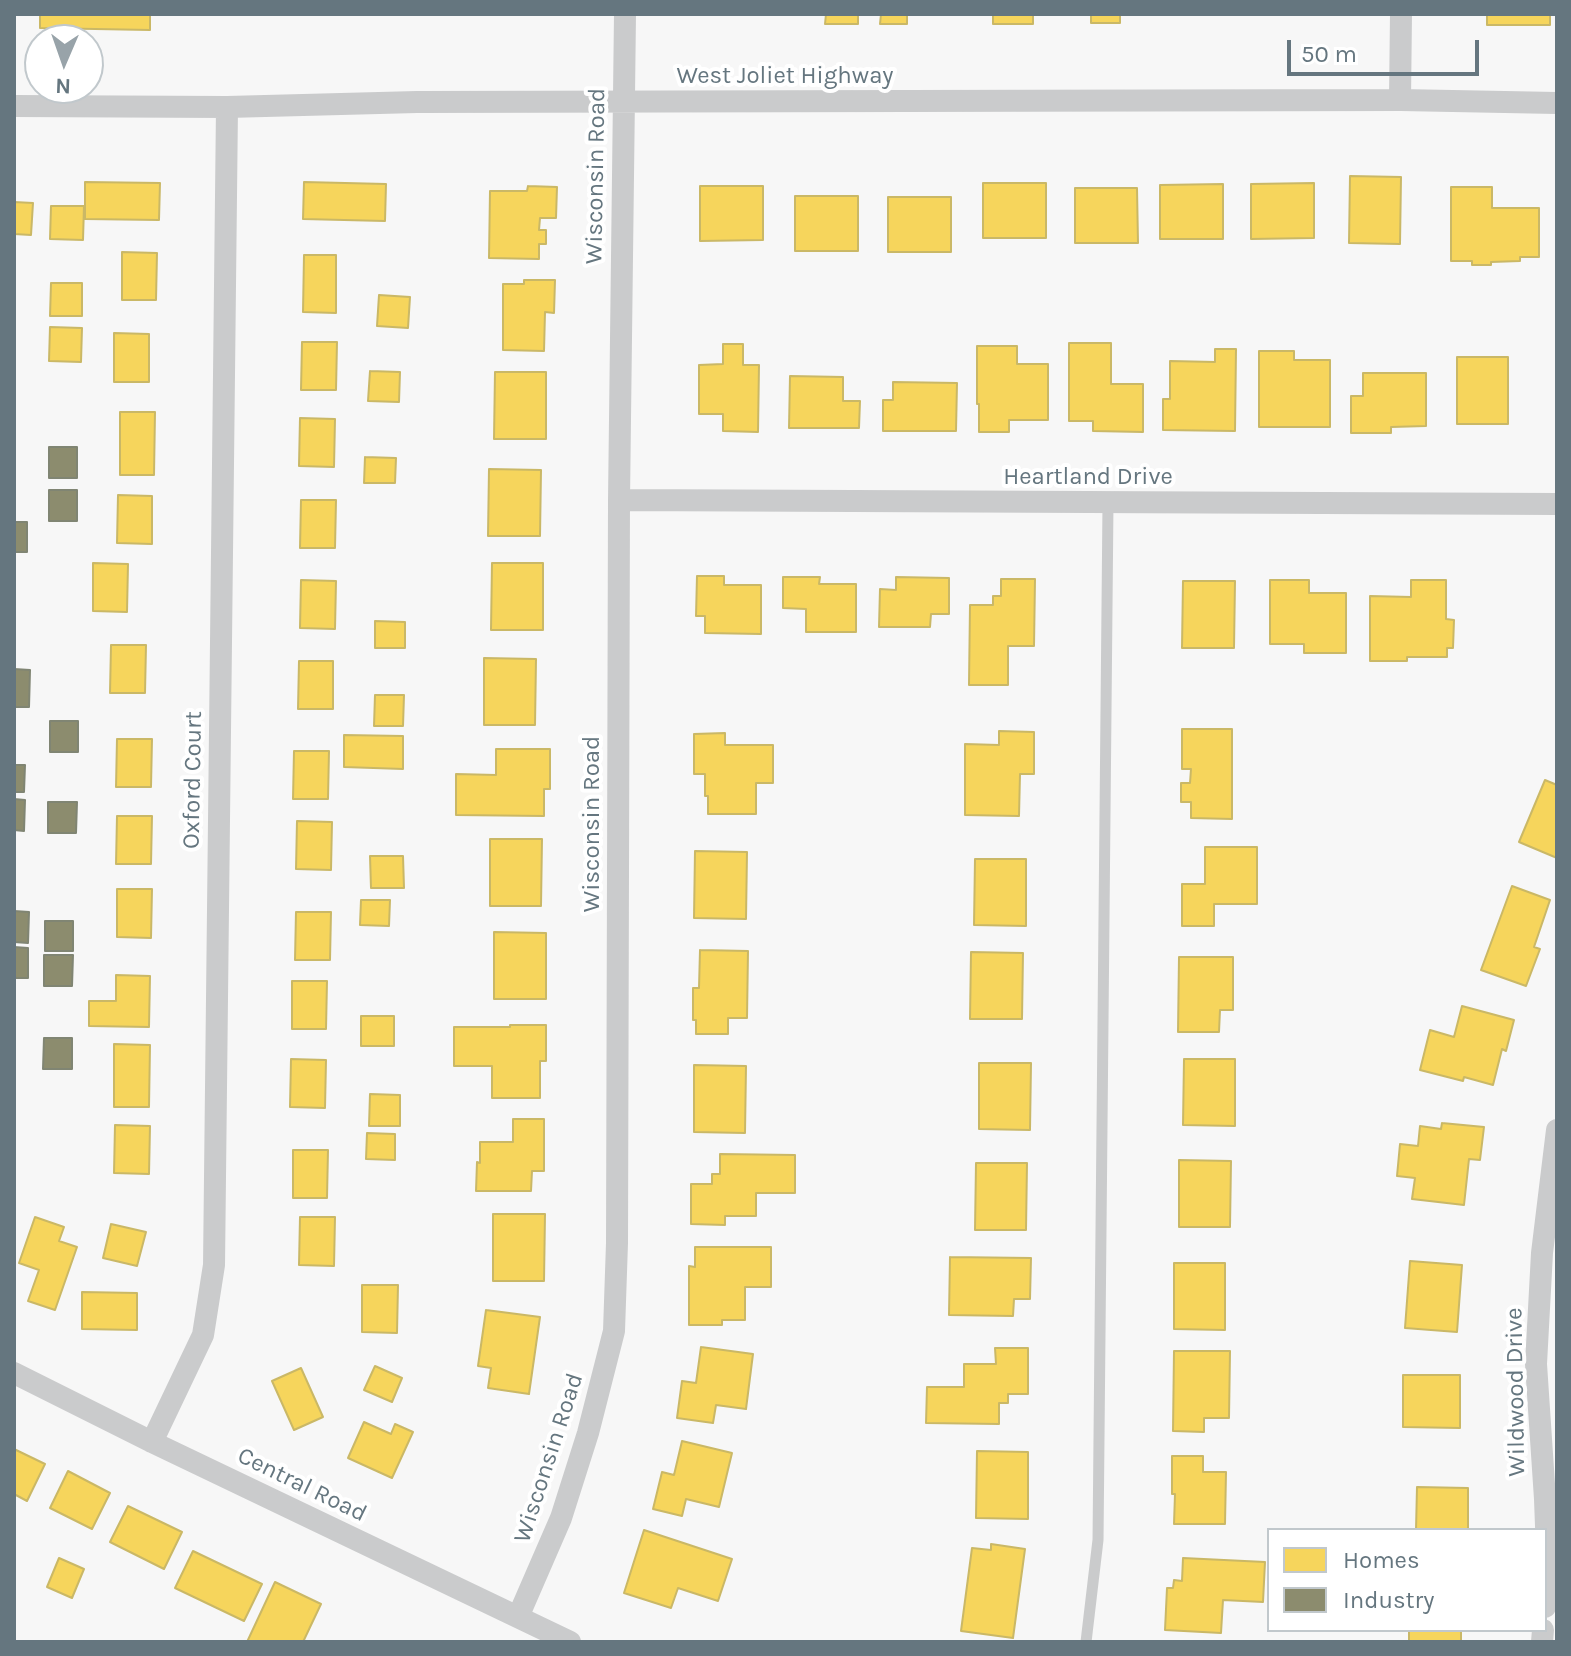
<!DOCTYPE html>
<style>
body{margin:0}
#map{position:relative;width:1571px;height:1656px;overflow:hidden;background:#f7f7f7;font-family:Karla,sans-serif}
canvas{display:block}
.frame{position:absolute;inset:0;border:16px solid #65767f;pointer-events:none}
.legend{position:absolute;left:1267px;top:1528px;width:280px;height:104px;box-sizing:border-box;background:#fff;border:2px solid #c1c8cc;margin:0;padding:10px 14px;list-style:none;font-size:24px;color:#65767f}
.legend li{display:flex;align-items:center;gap:16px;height:40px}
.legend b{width:40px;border:2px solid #c1c8cc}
.north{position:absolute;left:24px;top:24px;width:80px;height:80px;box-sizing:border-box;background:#fff;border:2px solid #c1c8cc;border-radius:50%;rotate:182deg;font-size:22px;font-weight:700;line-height:32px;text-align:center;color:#65767f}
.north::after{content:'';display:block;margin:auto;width:28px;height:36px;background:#98a3a9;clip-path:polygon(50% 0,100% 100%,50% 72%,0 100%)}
.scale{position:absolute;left:1287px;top:40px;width:192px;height:36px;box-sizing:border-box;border:4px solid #65767f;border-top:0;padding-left:10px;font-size:24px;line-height:28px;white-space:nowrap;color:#65767f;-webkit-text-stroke:6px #fff;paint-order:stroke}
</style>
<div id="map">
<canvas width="1571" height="1656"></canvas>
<div class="frame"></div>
<ul class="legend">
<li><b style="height:22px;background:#f6d55c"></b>Homes</li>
<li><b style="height:22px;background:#8c8c6e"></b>Industry</li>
</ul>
<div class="north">N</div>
<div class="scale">50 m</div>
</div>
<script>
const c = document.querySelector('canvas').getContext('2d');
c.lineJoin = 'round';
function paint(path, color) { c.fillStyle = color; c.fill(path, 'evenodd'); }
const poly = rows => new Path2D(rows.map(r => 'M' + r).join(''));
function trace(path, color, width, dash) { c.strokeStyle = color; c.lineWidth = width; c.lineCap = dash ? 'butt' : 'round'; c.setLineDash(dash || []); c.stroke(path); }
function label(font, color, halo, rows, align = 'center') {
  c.font = font + ' Karla,sans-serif'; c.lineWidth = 8; c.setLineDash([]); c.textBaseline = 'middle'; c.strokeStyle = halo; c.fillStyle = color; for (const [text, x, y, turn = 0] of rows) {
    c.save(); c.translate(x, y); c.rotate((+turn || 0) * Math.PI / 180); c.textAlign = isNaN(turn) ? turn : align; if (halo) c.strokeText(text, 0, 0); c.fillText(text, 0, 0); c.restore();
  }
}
const homes = poly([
 [40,14,150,14,150,30,40,28,40,14],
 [826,14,858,14,858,24,825,24,826,14],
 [881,14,907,14,907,24,880,24,881,14],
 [993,14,1033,14,1033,24,993,24,993,14],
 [1091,14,1120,14,1120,23,1091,23,1091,14],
 [1487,14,1550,14,1550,25,1487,25,1487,14],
 [1350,176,1401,177,1400,244,1349,243,1350,176],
 [85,182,160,183,159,220,85,219,85,182],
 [304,182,386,184,385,221,303,219,304,182],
 [983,183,1046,183,1046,238,983,238,983,183],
 [1314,183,1314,238,1251,239,1251,184,1314,183],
 [1223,184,1223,239,1160,239,1160,185,1223,184],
 [528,186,557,187,556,218,540,218,539,230,546,230,546,244,539,244,539,259,489,258,490,191,527,191,528,186],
 [700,186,763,186,763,240,700,241,700,186],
 [1451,187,1492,187,1492,208,1539,208,1539,257,1520,257,1520,261,1491,262,1491,265,1472,265,1472,261,1451,261,1451,187],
 [1075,188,1137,188,1138,243,1075,243,1075,188],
 [795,196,858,196,858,251,795,251,795,196],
 [888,197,951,197,951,252,888,252,888,197],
 [14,202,33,203,31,235,14,234,14,202],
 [51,206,84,206,83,240,50,239,51,206],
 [122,252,157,253,156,300,122,300,122,252],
 [304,255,336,255,336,313,303,312,304,255],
 [524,280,555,280,554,313,545,312,544,351,503,350,503,284,524,284,524,280],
 [51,283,82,283,82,316,50,316,51,283],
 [379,295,410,297,408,328,377,326,379,295],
 [50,327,82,328,81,362,49,361,50,327],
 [114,333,149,334,149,382,114,382,114,333],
 [302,342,337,342,336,390,301,390,302,342],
 [1069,343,1111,343,1111,384,1143,384,1143,432,1093,431,1093,421,1069,421,1069,343],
 [723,344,743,344,743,365,759,365,758,432,723,431,723,414,699,414,699,365,723,364,723,344],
 [977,346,1017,346,1017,364,1048,364,1048,420,1009,420,1009,432,979,432,979,404,977,404,977,346],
 [1215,349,1236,349,1235,431,1163,430,1163,399,1170,399,1170,361,1215,362,1215,349],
 [1259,351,1294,351,1294,360,1330,360,1330,427,1259,427,1259,351],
 [1457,357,1508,357,1508,424,1457,424,1457,357],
 [370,371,400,372,399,402,368,401,370,371],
 [495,372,546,372,546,439,494,439,495,372],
 [1363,373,1426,373,1426,426,1391,427,1391,433,1351,433,1351,396,1363,396,1363,373],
 [790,376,843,377,843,401,860,401,859,428,789,428,790,376],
 [893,382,957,383,956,431,883,431,883,400,893,400,893,382],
 [120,412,155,412,154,475,120,475,120,412],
 [300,418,335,419,334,467,299,466,300,418],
 [365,457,396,458,395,483,364,483,365,457],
 [489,469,541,470,540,536,488,536,489,469],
 [118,495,152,496,152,544,117,543,118,495],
 [301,500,336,500,335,548,300,548,301,500],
 [93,563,128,564,127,612,93,611,93,563],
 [492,563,543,563,543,630,491,630,492,563],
 [697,576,724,576,724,585,761,585,761,634,705,633,705,616,696,616,697,576],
 [783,577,820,577,819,584,856,584,856,632,806,632,806,609,783,608,783,577],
 [896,577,949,578,949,614,931,614,930,627,879,627,880,589,896,590,896,577],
 [1001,579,1035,579,1034,646,1008,646,1008,685,969,685,970,605,993,605,993,596,1001,596,1001,579],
 [301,580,336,581,335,629,300,628,301,580],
 [1270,580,1309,580,1309,593,1346,593,1346,653,1304,653,1304,644,1270,644,1270,580],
 [1411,580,1446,580,1446,619,1454,620,1453,648,1447,648,1447,657,1407,657,1407,661,1370,661,1370,596,1411,597,1411,580],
 [1183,581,1235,581,1234,648,1182,648,1183,581],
 [375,621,405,622,405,648,375,648,375,621],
 [111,645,146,645,145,693,110,693,111,645],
 [484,658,536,659,535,725,484,725,484,658],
 [299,661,333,661,333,709,298,709,299,661],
 [375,695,404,695,403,726,374,726,375,695],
 [1182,729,1232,729,1232,819,1191,818,1191,802,1181,802,1181,783,1190,783,1191,769,1182,769,1182,729],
 [999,731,1034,732,1034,774,1020,774,1019,816,965,815,965,744,999,745,999,731],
 [725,733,725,745,773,745,773,783,756,783,756,814,708,814,708,796,705,796,705,774,694,774,694,734,725,733],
 [344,735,403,736,403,769,344,767,344,735],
 [117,739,152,739,151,787,116,787,117,739],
 [496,749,550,749,550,789,544,789,544,816,456,815,456,774,496,775,496,749],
 [294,751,329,751,328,799,293,799,294,751],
 [1545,780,1557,785,1557,858,1519,842,1545,780],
 [117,816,152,816,151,864,116,864,117,816],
 [297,821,332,822,331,870,296,869,297,821],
 [490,839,542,839,541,906,490,906,490,839],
 [1205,847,1257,847,1257,904,1214,904,1214,926,1182,926,1182,884,1205,884,1205,847],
 [695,851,747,852,746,919,694,918,695,851],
 [370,856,403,856,404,888,371,888,370,856],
 [975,859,1026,859,1026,926,974,925,975,859],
 [1512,886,1550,900,1534,947,1540,949,1526,986,1481,970,1512,886],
 [117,889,152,889,151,938,117,937,117,889],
 [361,900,390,900,389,926,360,925,361,900],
 [296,912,331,912,330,960,295,960,296,912],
 [494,932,546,933,546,999,494,999,494,932],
 [700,950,748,951,747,1018,728,1018,728,1034,696,1034,696,1020,693,1020,693,988,699,988,700,950],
 [971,952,1023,953,1022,1019,970,1019,971,952],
 [1179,957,1233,957,1233,1010,1220,1010,1219,1032,1178,1032,1179,957],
 [116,975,150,976,149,1027,89,1026,89,1001,116,1001,116,975],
 [292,981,327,981,326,1029,292,1029,292,981],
 [1462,1006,1514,1020,1506,1051,1502,1049,1493,1085,1464,1077,1463,1081,1420,1070,1430,1030,1454,1037,1462,1006],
 [361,1016,394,1016,394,1046,361,1046,361,1016],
 [510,1025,546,1025,546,1061,540,1061,540,1098,492,1098,492,1066,454,1066,454,1027,510,1027,510,1025],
 [114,1044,150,1045,149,1107,114,1107,114,1044],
 [291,1059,326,1060,325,1108,290,1107,291,1059],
 [1184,1059,1235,1059,1235,1126,1183,1125,1184,1059],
 [979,1063,1031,1063,1030,1130,979,1129,979,1063],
 [694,1065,746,1066,745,1133,694,1132,694,1065],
 [370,1094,400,1095,400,1126,369,1126,370,1094],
 [513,1119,544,1119,544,1171,532,1171,531,1191,476,1191,477,1162,480,1163,480,1142,513,1142,513,1119],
 [1442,1123,1484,1127,1480,1160,1469,1159,1464,1205,1412,1199,1415,1178,1397,1176,1400,1144,1418,1146,1420,1126,1441,1129,1442,1123],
 [115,1125,150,1126,149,1174,114,1173,115,1125],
 [367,1133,395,1134,395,1160,366,1159,367,1133],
 [293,1150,328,1150,327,1198,293,1198,293,1150],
 [720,1154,795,1155,795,1193,756,1193,756,1216,725,1216,725,1225,691,1224,691,1184,712,1184,712,1174,720,1174,720,1154],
 [1179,1160,1231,1161,1230,1227,1179,1227,1179,1160],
 [976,1163,1027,1163,1026,1230,975,1230,976,1163],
 [493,1214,545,1214,544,1281,493,1281,493,1214],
 [35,1217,64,1227,59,1241,77,1247,55,1310,28,1301,39,1270,19,1263,35,1217],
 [300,1217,335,1217,334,1266,299,1265,300,1217],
 [111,1224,146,1232,137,1266,103,1258,111,1224],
 [695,1247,771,1247,771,1287,745,1287,745,1320,722,1320,722,1325,689,1325,689,1266,695,1267,695,1247],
 [950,1257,1031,1258,1030,1299,1014,1299,1013,1316,949,1315,950,1257],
 [1410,1261,1462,1265,1457,1332,1405,1328,1410,1261],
 [1174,1263,1225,1263,1225,1330,1174,1329,1174,1263],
 [362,1285,398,1285,397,1333,362,1332,362,1285],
 [82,1292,137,1293,137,1330,82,1329,82,1292],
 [486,1310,540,1317,529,1394,488,1388,491,1368,478,1366,486,1310],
 [701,1347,753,1354,746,1409,716,1405,713,1423,677,1418,682,1381,696,1383,701,1347],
 [995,1348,1028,1348,1028,1394,1008,1394,1008,1403,999,1403,999,1424,926,1423,927,1387,964,1387,964,1364,996,1364,995,1348],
 [1174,1351,1230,1351,1229,1418,1204,1418,1204,1432,1173,1431,1174,1351],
 [375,1366,402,1378,392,1402,364,1390,375,1366],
 [301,1368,323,1417,294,1430,272,1381,301,1368],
 [1403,1375,1460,1375,1460,1428,1403,1427,1403,1375],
 [364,1422,391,1434,395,1424,413,1432,392,1478,348,1458,364,1422],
 [682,1441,732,1453,719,1507,686,1499,682,1516,653,1509,662,1472,674,1475,682,1441],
 [14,1449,45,1464,27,1501,14,1494,14,1449],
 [977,1451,1028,1452,1028,1519,976,1518,977,1451],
 [1172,1456,1203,1456,1203,1472,1226,1472,1225,1524,1174,1524,1175,1494,1172,1494,1172,1456],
 [68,1471,110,1493,92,1529,50,1508,68,1471],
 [1417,1487,1468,1488,1468,1530,1416,1530,1417,1487],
 [128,1506,182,1532,164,1569,110,1542,128,1506],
 [644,1530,732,1559,718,1601,678,1588,671,1608,624,1593,644,1530],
 [991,1544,1025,1549,1013,1638,961,1631,972,1548,991,1550,991,1544],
 [193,1551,262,1584,244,1621,175,1588,193,1551],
 [59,1558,84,1569,72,1598,47,1587,59,1558],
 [1183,1558,1265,1562,1263,1602,1223,1600,1221,1633,1165,1630,1167,1588,1173,1588,1174,1580,1182,1581,1183,1558],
 [275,1582,321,1604,303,1642,247,1642,275,1582],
 [1409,1630,1461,1630,1461,1642,1409,1642,1409,1630]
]);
paint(homes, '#f6d55c');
trace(homes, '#cab866', 2);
const industry = poly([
 [49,447,77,447,77,478,49,478,49,447],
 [49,490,77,490,77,521,49,521,49,490],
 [14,522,27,522,27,552,14,552,14,522],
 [14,669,30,670,29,707,14,707,14,669],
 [50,721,78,721,78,752,50,752,50,721],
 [14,765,25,765,24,792,14,792,14,765],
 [14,799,25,800,24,831,14,830,14,799],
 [48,802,77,802,76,833,48,833,48,802],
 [14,911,29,912,28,943,14,942,14,911],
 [45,921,73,921,73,951,45,951,45,921],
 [14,947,28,948,28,978,14,978,14,947],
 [44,955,73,955,72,986,44,986,44,955],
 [44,1038,72,1038,72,1069,43,1069,44,1038]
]);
paint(industry, '#8c8c6e');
trace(industry, '#808573', 2);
trace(poly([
 [1086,1642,1098,1540,1108,503]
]), '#cacbcc', 11);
trace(poly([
 [1400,100,1401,14],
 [14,106,227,107,417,102,1400,100,1557,103],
 [619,500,1557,504],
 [14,1373,152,1442,570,1642],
 [152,1442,203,1335,214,1265,227,107],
 [1545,1607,1548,1579,1545,1499,1536,1364,1542,1253,1557,1130],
 [518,1617,561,1518,588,1433,614,1331,617,1243,619,500,625,14],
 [1542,1642,1543,1630]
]), '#cacbcc', 22);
label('24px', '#65767f', '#fff', [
 ["West Joliet Highway",785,76],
 ["Wisconsin Road",596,176,-89],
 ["Heartland Drive",1088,477],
 ["Oxford Court",193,780,-89],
 ["Wisconsin Road",592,824,-90],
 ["Wildwood Drive",1516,1392,-91],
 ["Wisconsin Road",549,1458,-72],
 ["Central Road",302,1485,26]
]);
</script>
